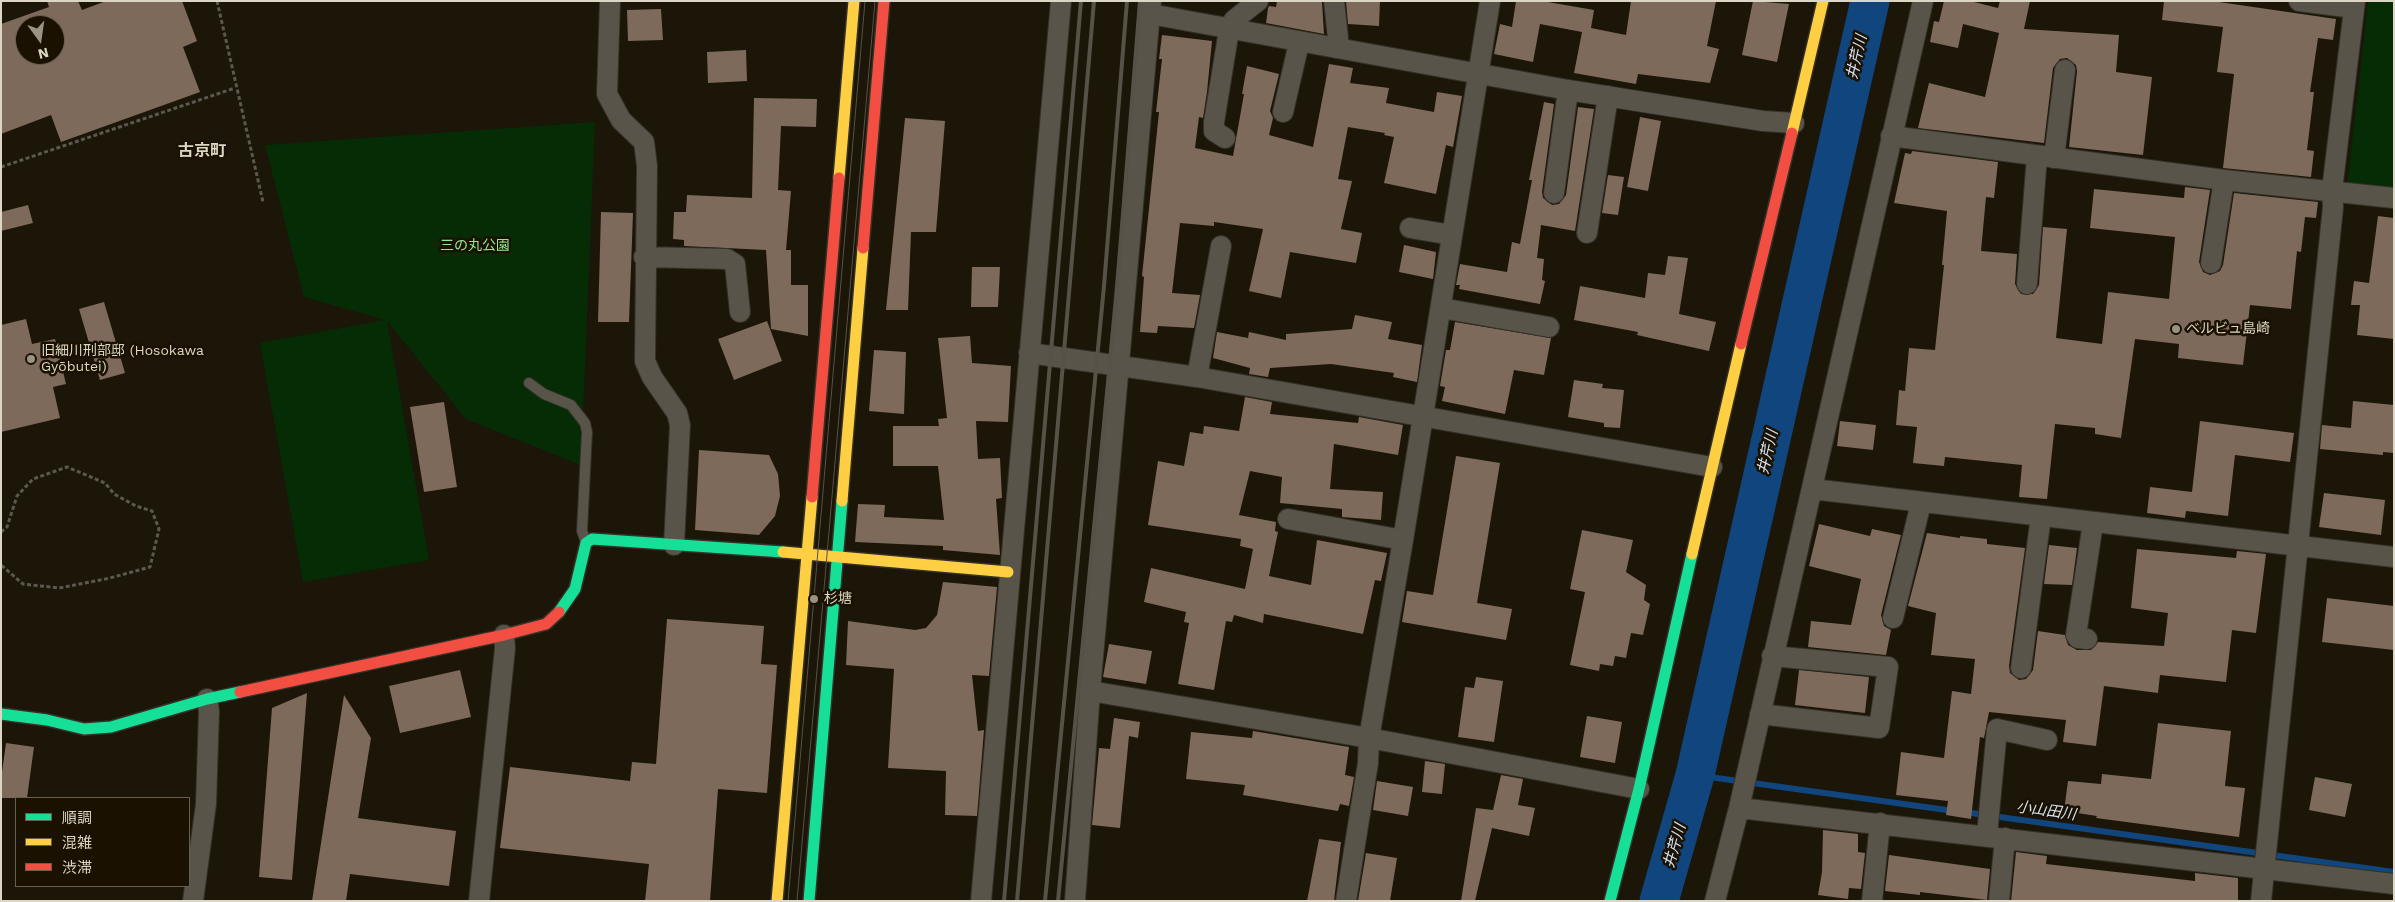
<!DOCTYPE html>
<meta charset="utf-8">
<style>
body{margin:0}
#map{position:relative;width:2395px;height:902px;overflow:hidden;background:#1b1608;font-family:"Work Sans","Noto Sans JP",sans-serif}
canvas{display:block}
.frame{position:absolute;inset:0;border:2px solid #dbd6c5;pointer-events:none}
.legend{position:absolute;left:15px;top:797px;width:175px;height:90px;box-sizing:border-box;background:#1a1100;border:1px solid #67604f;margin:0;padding:6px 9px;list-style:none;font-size:15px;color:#dbd6c5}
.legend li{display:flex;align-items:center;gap:10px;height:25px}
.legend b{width:25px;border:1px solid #67604f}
.north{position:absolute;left:15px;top:15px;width:50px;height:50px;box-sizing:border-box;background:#1a1100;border:1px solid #67604f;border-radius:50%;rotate:166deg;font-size:14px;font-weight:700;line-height:20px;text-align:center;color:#dbd6c5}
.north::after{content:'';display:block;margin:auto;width:18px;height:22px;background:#989383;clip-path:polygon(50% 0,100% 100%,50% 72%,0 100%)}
</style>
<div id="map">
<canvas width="2395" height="902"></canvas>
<div class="frame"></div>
<ul class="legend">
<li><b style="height:6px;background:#16e098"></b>順調</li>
<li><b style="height:6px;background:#ffcf43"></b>混雑</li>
<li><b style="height:6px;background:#f24e42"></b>渋滞</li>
</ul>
<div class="north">N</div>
</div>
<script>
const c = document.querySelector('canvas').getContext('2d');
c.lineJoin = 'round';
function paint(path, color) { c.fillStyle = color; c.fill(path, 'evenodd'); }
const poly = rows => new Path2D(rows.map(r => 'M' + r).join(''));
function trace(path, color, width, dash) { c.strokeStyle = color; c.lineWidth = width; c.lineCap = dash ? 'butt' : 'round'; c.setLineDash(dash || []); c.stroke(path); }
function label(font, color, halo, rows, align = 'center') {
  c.font = font + ' "Work Sans","Noto Sans JP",sans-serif'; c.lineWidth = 5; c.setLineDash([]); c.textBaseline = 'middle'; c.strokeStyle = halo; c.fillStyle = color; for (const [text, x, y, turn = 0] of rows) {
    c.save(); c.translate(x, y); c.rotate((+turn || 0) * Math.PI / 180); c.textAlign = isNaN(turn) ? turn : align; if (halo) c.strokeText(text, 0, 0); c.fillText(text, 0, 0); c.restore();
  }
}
paint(poly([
 [2368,1,2394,1,2394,193,2347,188],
 [595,122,581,465,466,419,387,321,429,560,303,582,260,343,385,320,304,297,265,145]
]), '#052c05');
trace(poly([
 [1695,775,1954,811],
 [1964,812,2394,872]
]), '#10457e', 6);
trace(poly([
 [1659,901,1695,775,1870,1]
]), '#10457e', 39);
paint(poly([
 [47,1,78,1,82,10,106,1,182,1,197,41,183,47,200,92,61,142,51,115,1,134,1,24,49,7],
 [25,25,55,25,55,55,25,55],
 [1277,1,1322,2,1324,34,1266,23,1268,8,1269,6,1276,7],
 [1346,1,1380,1,1379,26,1348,24],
 [1516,1,1542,1,1594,10,1591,28,1626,35,1631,1,1716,1,1707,46,1719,49,1710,83,1638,74,1636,84,1574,73,1582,32,1540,24,1533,62,1494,54,1500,24,1512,27],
 [1753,1,1789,4,1777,62,1742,55],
 [1944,1,1970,1,1998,8,2000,1,2030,1,2024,29,2119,35,2116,72,2152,77,2143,155,2069,147,2077,71,2076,65,2067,58,2060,59,2053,68,2044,143,1918,128,1929,83,1985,97,1999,33,1963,24,1958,48,1930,42,1934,21,1939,22],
 [2164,1,2212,1,2336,19,2333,40,2318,38,2310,92,2314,92,2307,150,2314,151,2311,177,2223,168,2234,74,2217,72,2223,27,2162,20],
 [661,9,663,40,628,41,627,10],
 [1162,35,1212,41,1207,92,1203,118,1199,117,1195,148,1233,156,1244,94,1242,94,1247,66,1279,74,1270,111,1273,118,1269,135,1313,147,1329,64,1353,68,1350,83,1389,88,1386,103,1434,112,1437,92,1462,96,1453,147,1446,145,1436,194,1384,183,1394,137,1384,135,1385,133,1348,127,1338,179,1352,181,1341,229,1362,233,1356,263,1290,252,1281,298,1249,291,1263,229,1214,222,1214,226,1180,223,1172,293,1200,295,1194,328,1158,326,1157,333,1140,332,1144,277,1142,276,1159,112,1156,112,1162,59,1159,59],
 [746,50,747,81,708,83,707,52],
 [754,98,817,99,816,127,781,126,778,190,791,191,786,250,791,250,791,285,808,285,808,336,771,329,766,250,684,246,684,240,673,239,674,212,686,212,687,195,752,198],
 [1544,102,1554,104,1542,192,1543,198,1552,205,1559,204,1566,195,1578,107,1594,109,1575,231,1541,225,1537,258,1544,259,1542,280,1545,281,1540,304,1459,289,1460,285,1456,285,1460,264,1507,272,1512,242,1520,244,1532,180,1529,180],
 [1640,117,1661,121,1648,191,1627,187],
 [905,118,945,121,936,232,911,232,908,310,886,310],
 [1912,151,1998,162,1994,198,1986,197,1981,251,2017,254,2015,284,2021,294,2033,294,2039,285,2043,227,2067,229,2056,338,2102,344,2108,292,2169,299,2175,237,2090,228,2094,189,2184,198,2185,187,2210,190,2199,262,2203,272,2210,275,2220,271,2223,265,2234,193,2318,202,2316,218,2305,217,2301,252,2297,251,2291,309,2250,305,2243,365,2178,358,2179,344,2135,339,2121,438,2095,434,2095,428,2055,424,2047,499,2019,497,2022,465,1945,457,1944,466,1913,463,1917,427,1896,425,1899,390,1905,391,1909,348,1935,350,1944,265,1942,265,1947,211,1894,203,1905,153,1911,154],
 [1608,175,1624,177,1618,215,1602,213],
 [28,205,33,223,1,231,1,212],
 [601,212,633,213,629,322,598,322],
 [2378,216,2394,218,2394,339,2357,335,2360,305,2351,305,2354,281,2369,283],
 [1404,245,1436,252,1433,279,1399,272],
 [1668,256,1688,258,1679,314,1716,322,1709,351,1637,335,1638,332,1574,320,1580,286,1645,298,1648,273,1665,275],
 [972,267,1000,267,998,307,971,307],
 [104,302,125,373,100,380,79,309],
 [1355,315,1392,322,1388,339,1422,345,1417,382,1393,377,1394,373,1331,364,1270,368,1268,377,1249,374,1250,368,1213,358,1217,332,1248,338,1249,332,1286,340,1286,334,1352,329],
 [26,319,32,344,55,339,66,384,53,387,60,418,1,432,1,325],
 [767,321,782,361,734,380,718,339],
 [1455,322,1551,338,1544,375,1514,370,1505,414,1442,401,1445,387,1440,386,1446,350,1450,350],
 [970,336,972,363,1011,366,1008,422,976,421,978,459,1000,458,1002,498,996,499,1000,555,943,550,943,546,855,542,858,504,885,505,884,517,944,520,938,466,893,466,893,426,939,426,938,419,947,418,938,338],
 [874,350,906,352,904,414,869,411],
 [1574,380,1603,384,1602,388,1624,390,1620,428,1604,427,1604,423,1568,417],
 [1245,397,1272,402,1270,414,1358,423,1359,417,1403,425,1398,455,1334,444,1330,489,1383,492,1381,520,1342,517,1342,509,1280,503,1282,477,1250,471,1239,515,1276,522,1275,531,1278,532,1269,576,1311,585,1317,540,1387,553,1381,581,1375,580,1363,634,1264,614,1263,623,1234,615,1232,622,1226,621,1214,690,1178,684,1189,623,1184,622,1186,612,1144,602,1151,568,1245,589,1253,549,1240,546,1241,539,1148,525,1158,461,1184,466,1190,432,1203,434,1204,426,1239,431],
 [2353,401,2394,405,2394,453,2383,452,2383,455,2320,449,2322,425,2351,428],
 [444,402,457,487,424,492,410,407],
 [1840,421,1876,425,1873,450,1837,446],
 [2200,421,2294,433,2290,462,2235,455,2228,516,2186,511,2185,518,2147,513,2150,487,2192,492],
 [699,450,769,455,778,474,780,496,775,516,759,535,695,530],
 [1456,456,1500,463,1477,603,1512,609,1506,640,1402,622,1407,591,1433,595],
 [2324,493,2385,500,2381,535,2319,527],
 [1819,524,1870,536,1872,529,1901,535,1881,615,1884,626,1891,630,1886,655,1808,647,1811,621,1851,625,1861,579,1809,566],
 [1582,530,1633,540,1626,572,1646,585,1644,600,1650,604,1643,635,1631,633,1626,658,1615,656,1613,666,1600,664,1599,671,1570,665,1585,592,1570,589],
 [1927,533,1960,538,1960,536,1987,539,1987,544,2025,548,2009,666,2010,673,2019,680,2026,679,2033,670,2038,631,2065,635,2068,645,2077,650,2091,650,2098,642,2164,646,2168,613,2131,608,2137,549,2236,558,2237,551,2266,554,2256,633,2232,630,2226,682,2160,675,2158,693,2104,686,2096,746,2063,742,2066,720,1989,712,1984,738,1980,737,1971,819,1946,815,1948,801,1896,795,1901,752,1944,758,1952,691,1971,694,1975,659,1931,655,1936,613,1908,606],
 [2049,545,2077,548,2072,585,2044,584],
 [943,582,997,587,989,676,972,675,978,731,984,730,977,816,945,815,946,771,888,768,894,669,846,665,848,621,915,630,926,628,937,615],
 [2327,598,2394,606,2394,650,2322,642],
 [667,619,764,626,761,664,777,665,767,793,718,789,710,901,645,901,649,864,500,848,510,767,630,781,632,762,656,764],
 [1109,644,1152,651,1146,684,1103,677],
 [460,670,471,717,400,733,389,686],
 [1799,670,1869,677,1865,713,1795,705],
 [1476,677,1503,681,1494,742,1458,737,1465,687,1474,688],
 [307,693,292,880,259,877,272,708],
 [344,695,371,738,358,818,456,831,449,886,350,874,346,901,312,901],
 [1587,716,1622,722,1615,763,1580,757],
 [1114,718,1140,722,1138,738,1129,736,1120,828,1092,825,1099,748,1110,749],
 [2158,723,2231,731,2225,786,2245,788,2239,837,2096,818,2097,816,2064,811,2068,781,2101,784,2102,774,2151,779],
 [1253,731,1349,747,1345,775,1354,777,1349,806,1340,804,1338,811,1243,795,1245,785,1186,779,1191,732,1252,738],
 [6,743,34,747,27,798,1,798,1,779],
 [1425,761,1445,764,1442,794,1422,792],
 [1501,775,1523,779,1518,805,1535,808,1529,836,1492,828,1475,901,1461,901,1476,808,1493,810],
 [2315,777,2352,784,2345,817,2309,810],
 [1377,781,1413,787,1408,816,1373,810],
 [1823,830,1858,834,1858,852,1865,853,1861,889,1849,888,1848,899,1818,895,1822,872],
 [1319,839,1341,842,1334,901,1307,901],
 [2016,852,2047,856,2046,864,2195,881,2195,873,2238,878,2238,901,2011,901],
 [1366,853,1397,858,1390,901,1358,901],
 [1889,855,1990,869,1987,900,1920,892,1920,895,1885,891]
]), '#7d6a5b');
const lane = poly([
 [529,383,544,394,571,405,585,423,587,432,582,531,586,542]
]);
const street = poly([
 [610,1,607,94,621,120,644,142,647,166,645,361,652,377,677,413,680,425,674,545],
 [1334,1,1338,38,1336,48],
 [2299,1,2354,8],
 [1150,14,1568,90,1763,121,1794,123],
 [1283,112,1299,43],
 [1891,136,2224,180,2394,198],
 [1225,138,1214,131,1214,122,1229,30,1234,20,1258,1],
 [2054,158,2065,70],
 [1554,193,1568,90],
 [1410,228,1452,235],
 [1587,233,1608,96],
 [644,257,727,259,735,264,740,312],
 [2211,263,2224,180],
 [2027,284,2037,156],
 [1441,308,1549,327],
 [1029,353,1197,377,1712,467],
 [1197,377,1221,246],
 [1812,489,2394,557],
 [1288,519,1403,540],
 [1893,618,1921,503],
 [2087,639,2078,638,2076,635,2093,523],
 [2021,668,2041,516],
 [1090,691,1369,738,1639,789],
 [1760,714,1879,728,1888,667,1772,656],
 [1739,808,2394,884],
 [1987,835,1997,729,2047,740],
 [193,901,206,804,209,711,207,699],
 [479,901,505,648,504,635],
 [981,901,1061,1],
 [1075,901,1090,691,1151,1],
 [1346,901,1368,763,1369,738,1403,540,1490,1],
 [1715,901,1739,808,1923,1],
 [1872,901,1880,823],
 [1999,901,2005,838],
 [2261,901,2333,207,2332,190,2355,1]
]);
const fast = poly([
 [559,612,575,589,586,543,592,539,783,552],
 [1,714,47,720,84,729,111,727,207,699,240,692],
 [809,901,842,501],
 [1610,901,1639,789,1692,554]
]);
const slow = poly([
 [1792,133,1823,1],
 [839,178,854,1],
 [842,501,863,248],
 [783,552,1008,572],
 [1692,554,1741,344],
 [777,901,812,497]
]);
const jam = poly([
 [863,248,884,1],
 [1741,344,1792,133],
 [812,497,839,178],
 [240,692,504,635,546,624,559,612]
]);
trace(lane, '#353128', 12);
trace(street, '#353128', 22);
trace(fast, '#353128', 14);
trace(slow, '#353128', 14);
trace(jam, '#353128', 14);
trace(poly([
 [217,1,263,202],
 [1,167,235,88],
 [1,532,7,527,17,496,33,479,67,467,105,483,114,494,136,506,152,511,159,529,150,567,110,578,59,588,23,584,1,565]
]), '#5c584f', 3, [4, 2.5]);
trace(lane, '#585449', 10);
trace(street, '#585449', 20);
trace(fast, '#16e098', 11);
trace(slow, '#ffcf43', 11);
trace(jam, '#f24e42', 11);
trace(poly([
 [788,901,865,1],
 [797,901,875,1]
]), '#565248', 1);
trace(poly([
 [1004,901,1081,1],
 [1017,901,1094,1],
 [1045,901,1104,286,1127,1],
 [1058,901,1117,289,1140,1]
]), '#565248', 4);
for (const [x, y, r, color] of [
 [2176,329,5,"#989383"],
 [31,359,5,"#989383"],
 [814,599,5,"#989383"]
]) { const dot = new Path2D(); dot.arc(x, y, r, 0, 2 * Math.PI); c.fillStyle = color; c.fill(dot); trace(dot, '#1a1100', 2); }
label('14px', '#90ea8f', '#1a1100', [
 ["三の丸公園",475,246]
]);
label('14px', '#dbd6c5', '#1a1100', [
 ["ベルビュ島崎",2186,329],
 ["旧細川刑部邸 (Hosokawa",41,351],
 ["Gyōbutei)",41,367],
 ["杉塘",824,599]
], 'left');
label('italic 15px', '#d3e2f5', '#1a1100', [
 ["井芹川",1857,57,-77],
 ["井芹川",1768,452,-77],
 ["小山田川",2046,811,8],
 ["井芹川",1675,846,-74]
]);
label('bold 16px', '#dbd6c5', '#1a1100', [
 ["古京町",202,151]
]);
</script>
